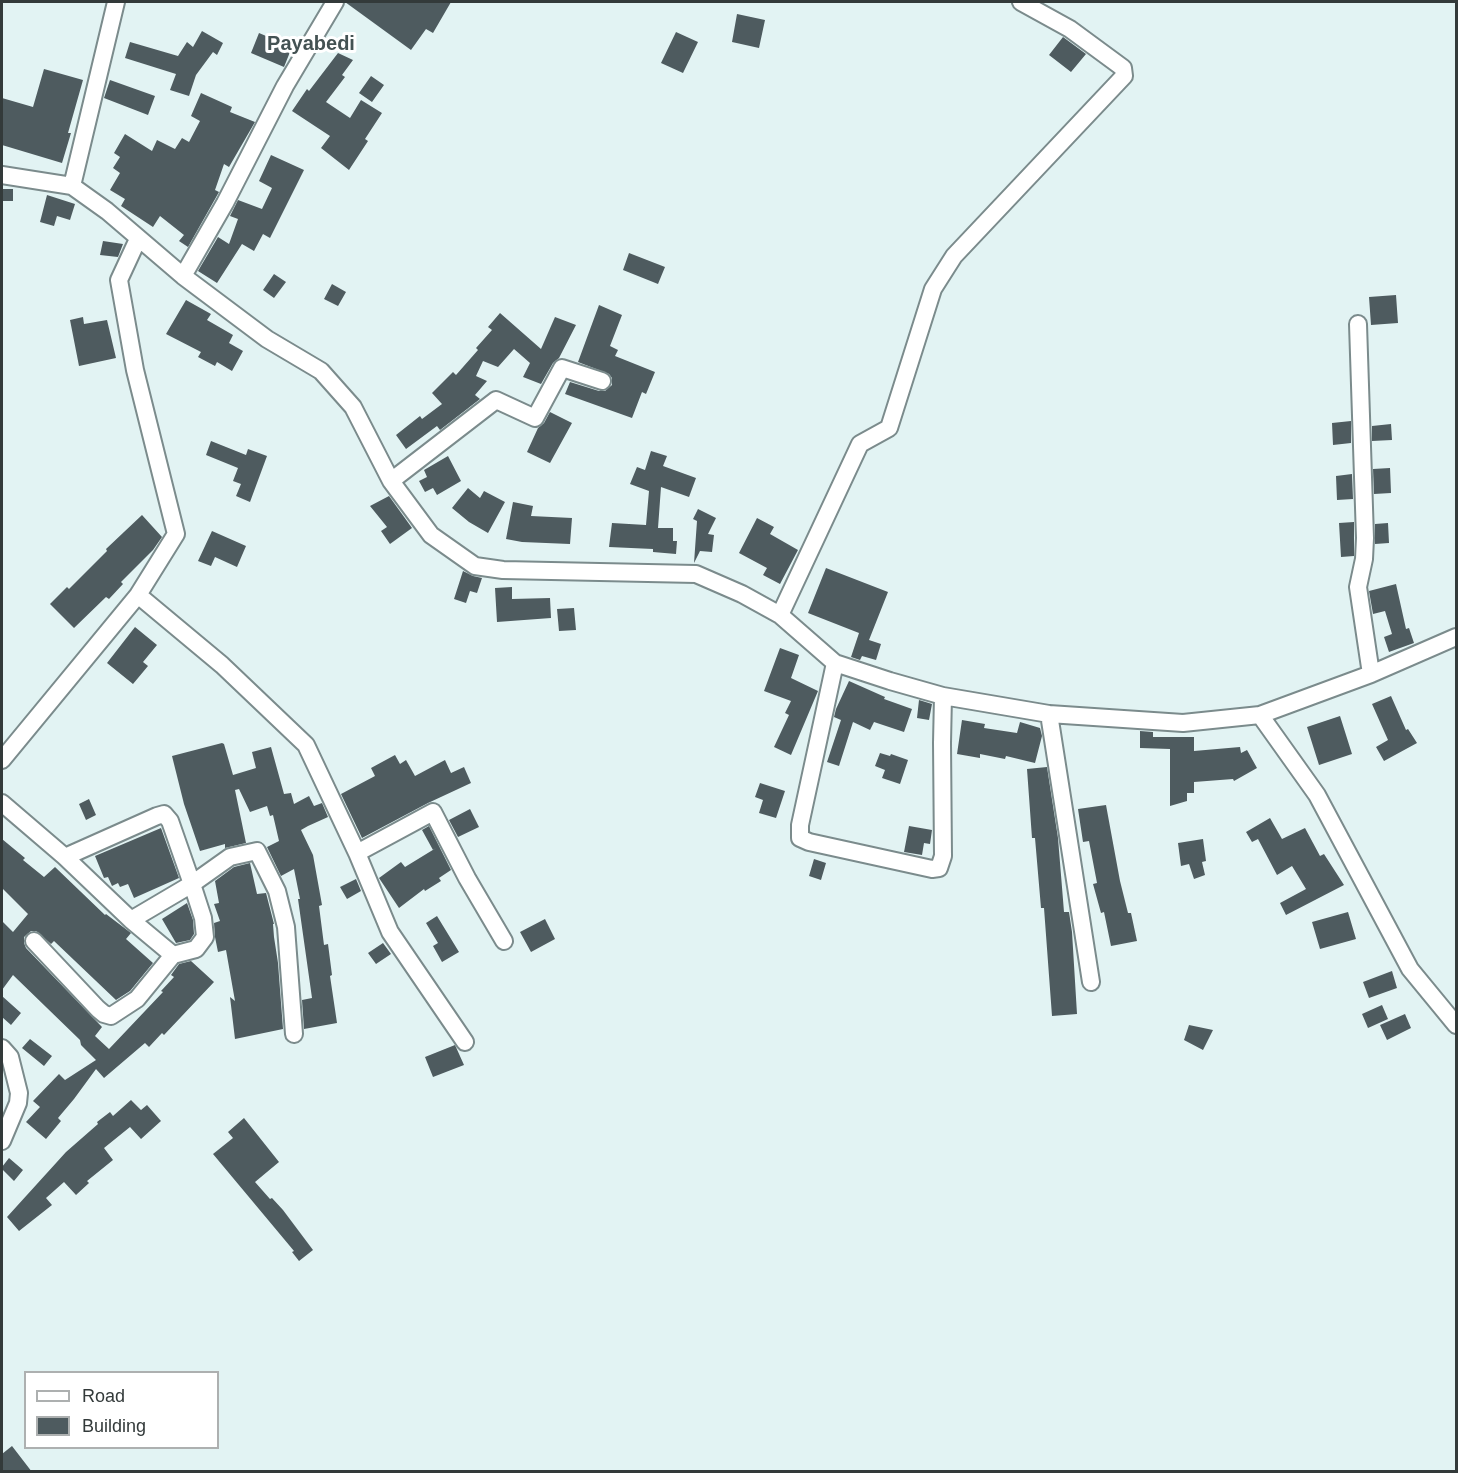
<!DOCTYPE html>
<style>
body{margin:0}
#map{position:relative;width:1458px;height:1473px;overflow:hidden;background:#e2f3f3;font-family:Arial,sans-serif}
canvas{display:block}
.frame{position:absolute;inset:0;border:3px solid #333a3a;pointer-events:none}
.legend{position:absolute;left:24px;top:1371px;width:195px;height:78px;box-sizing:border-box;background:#fff;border:2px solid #adb0b0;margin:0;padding:8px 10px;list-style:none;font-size:18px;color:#333a3a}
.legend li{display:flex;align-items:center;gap:12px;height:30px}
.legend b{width:30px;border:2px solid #adb0b0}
</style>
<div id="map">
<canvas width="1458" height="1473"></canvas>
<div class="frame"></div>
<ul class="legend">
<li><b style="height:8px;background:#fff"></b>Road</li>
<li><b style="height:16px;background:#4e5b5f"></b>Building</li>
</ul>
</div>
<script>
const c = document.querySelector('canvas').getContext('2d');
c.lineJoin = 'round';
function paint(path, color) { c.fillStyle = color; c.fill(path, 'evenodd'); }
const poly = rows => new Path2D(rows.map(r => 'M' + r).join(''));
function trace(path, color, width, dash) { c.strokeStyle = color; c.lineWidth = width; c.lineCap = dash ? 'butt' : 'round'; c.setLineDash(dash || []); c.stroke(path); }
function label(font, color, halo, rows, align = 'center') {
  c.font = font + ' Arial,sans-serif'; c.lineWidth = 6; c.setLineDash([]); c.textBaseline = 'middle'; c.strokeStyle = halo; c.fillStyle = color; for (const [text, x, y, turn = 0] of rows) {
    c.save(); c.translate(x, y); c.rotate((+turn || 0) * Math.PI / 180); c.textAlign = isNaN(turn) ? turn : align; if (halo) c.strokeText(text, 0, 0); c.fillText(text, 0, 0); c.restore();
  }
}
paint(poly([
 [345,2,451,2,433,33,426,29,411,50],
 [737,14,765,20,759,48,732,42],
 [202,31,223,43,217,55,213,52,196,75,189,96,170,90,176,74,125,58,130,42,178,56,187,42,193,47],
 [676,32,698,42,683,73,661,63],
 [259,33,292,47,284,67,251,53],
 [1063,37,1086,54,1071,72,1049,55],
 [338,53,353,60,342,75,345,77,326,102,350,118,361,100,382,113,365,139,368,141,349,170,321,148,330,136,292,111,307,89,309,91],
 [44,69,83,80,68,133,71,133,62,163,2,145,2,98,33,107],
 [371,76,384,85,372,102,359,93],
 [110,80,155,96,148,115,104,98],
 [201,93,232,107,230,112,255,122,229,167,224,164,215,190,219,192,188,247,179,241,184,235,160,216,153,227,121,206,125,199,110,190,120,173,113,168,120,157,114,153,125,134,152,151,157,140,175,149,182,138,189,142,200,121,191,116],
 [271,155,304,170,270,238,263,234,254,251,242,244,217,283,198,271,218,237,229,244,238,219,230,216,238,200,262,209,272,188,259,181],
 [2,189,13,189,13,201,2,201],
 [47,195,75,204,70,220,57,216,54,226,40,222],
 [103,241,123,244,118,257,100,255],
 [629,253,665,267,658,284,623,270],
 [274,274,286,282,274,298,263,290],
 [332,284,346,292,338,306,324,299],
 [1396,295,1398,323,1371,325,1369,297],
 [186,300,211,314,207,320,233,335,229,343,243,351,232,371,217,362,215,366,198,357,201,352,166,334],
 [599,305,622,315,610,346,618,350,615,356,655,372,646,394,642,392,632,418,565,394,570,382,599,391,605,391,612,385,612,378,609,374,578,362],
 [500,313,541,349,555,317,576,325,559,358,553,363,541,384,523,377,530,363,514,349,498,367,483,361,476,376,487,381,475,395,480,399,440,430,437,426,406,449,396,435,420,416,422,419,442,404,432,393,453,372,456,375,478,350,476,348,492,330,488,327],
 [83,317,84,324,107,320,116,358,79,366,70,320],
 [550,412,572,423,550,463,527,452,538,428,544,423],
 [1351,421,1351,443,1333,445,1332,423],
 [1391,424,1392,440,1372,441,1372,426],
 [211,441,246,455,248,449,267,456,250,502,236,496,241,484,233,481,238,468,206,455],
 [651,451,667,456,663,466,696,478,689,497,661,487,658,528,673,528,673,541,677,541,676,554,653,552,653,549,609,547,612,523,646,525,649,491,630,484,637,467,645,470],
 [448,456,461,481,437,495,433,488,425,492,419,481,427,477,424,470],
 [1390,468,1391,493,1374,494,1373,469],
 [1352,474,1353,499,1337,500,1336,476],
 [468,488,480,498,484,491,505,502,488,533,469,522,452,508],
 [389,496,412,528,390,544,381,531,387,527,370,506],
 [513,502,533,506,531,516,572,518,570,544,522,542,506,539],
 [698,509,716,518,708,534,714,535,712,552,700,551,694,563,697,521,693,519],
 [142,515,162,537,153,550,121,582,123,584,109,599,106,597,74,628,50,604,67,587,69,589,107,551,106,549],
 [757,518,774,527,770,534,798,550,780,584,763,575,767,568,739,553],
 [1354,522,1354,556,1341,557,1339,523],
 [1388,523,1389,543,1375,544,1375,524],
 [212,531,246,546,237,567,215,557,211,566,198,561],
 [826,568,888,592,869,640,881,644,876,660,862,656,860,660,851,657,859,633,808,613],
 [463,571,473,576,482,578,477,593,470,591,466,603,454,599],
 [1396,584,1406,629,1409,628,1414,643,1389,652,1384,637,1392,634,1385,611,1373,614,1369,591],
 [512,587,512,599,550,598,551,618,497,622,495,588],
 [574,608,576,630,559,631,557,609],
 [135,627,157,645,143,662,148,666,133,684,107,663],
 [780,648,799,655,791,678,818,691,791,755,774,747,789,715,785,713,791,701,764,691],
 [849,681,885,697,884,699,912,709,904,732,874,722,870,730,853,722,839,766,827,762,841,720,834,717,836,709],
 [1391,696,1406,730,1408,729,1417,743,1384,761,1376,747,1388,740,1372,704],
 [919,700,932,704,929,720,917,718],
 [1340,716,1352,754,1319,765,1307,727],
 [962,720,985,724,984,728,1017,733,1020,722,1040,728,1042,736,1035,763,1006,756,1005,759,980,754,980,758,957,754],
 [1140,731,1153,732,1153,737,1194,737,1194,751,1240,747,1241,753,1247,750,1257,768,1234,781,1233,779,1194,782,1194,793,1187,793,1187,801,1170,806,1170,749,1140,748],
 [222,743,224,744,233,775,256,768,252,752,271,747,284,794,291,793,294,804,309,796,314,806,322,803,328,817,308,826,307,824,308,826,301,830,313,855,322,905,319,906,324,945,328,944,332,975,330,976,337,1023,304,1029,302,1000,312,998,298,899,300,899,294,869,281,876,267,847,279,841,273,815,270,816,267,806,250,812,239,789,235,790,246,843,225,848,225,844,200,851,184,804,172,756],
 [880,753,890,756,891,754,908,760,900,784,882,778,885,770,875,766],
 [395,755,400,764,406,760,415,776,445,760,451,773,464,767,471,783,428,803,362,838,341,794,375,776,371,768],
 [1047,767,1058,838,1064,912,1069,912,1072,932,1077,1014,1052,1016,1044,908,1041,908,1035,838,1032,838,1027,769],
 [760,783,785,791,776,818,759,813,763,800,755,797],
 [89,799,96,815,86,820,79,804],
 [1106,805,1120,881,1128,913,1131,913,1137,941,1111,946,1104,912,1101,913,1093,884,1097,883,1089,841,1083,842,1078,809],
 [470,809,479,827,458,837,449,820],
 [1270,818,1282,839,1305,828,1320,856,1324,854,1344,885,1286,915,1280,903,1306,889,1292,866,1277,875,1258,839,1252,842,1246,832],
 [429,826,451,870,439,878,441,881,425,891,424,889,399,908,379,878,401,862,405,867,436,848,433,850,422,830],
 [909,826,932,830,930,844,924,843,922,855,904,852],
 [161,828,179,878,134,898,128,884,120,887,118,883,112,886,108,877,104,878,95,856],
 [2,839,25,858,23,860,44,877,55,867,105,915,106,914,131,933,126,939,153,963,130,991,116,1000,54,941,51,944,36,931,31,931,24,937,24,943,26,948,102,1027,95,1036,109,1049,163,992,161,991,174,977,171,975,179,964,191,961,214,982,164,1035,162,1033,149,1047,145,1043,104,1078,96,1069,74,1099,58,1118,61,1121,46,1139,26,1122,40,1107,33,1101,59,1074,65,1080,96,1060,81,1045,80,1040,13,975,2,990,2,921,13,932,28,914,2,888],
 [1203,839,1206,861,1202,862,1205,875,1194,879,1189,864,1181,866,1178,843],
 [814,859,826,863,821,880,809,876],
 [250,863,257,894,266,893,274,924,273,924,274,937,278,963,283,1029,235,1039,230,997,235,1001,226,950,218,952,215,937,214,923,220,921,214,904,219,903,215,881,234,867],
 [356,879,361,891,347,899,340,887],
 [187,903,193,920,194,934,190,940,176,943,162,919],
 [1348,912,1356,939,1320,949,1312,922],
 [437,916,459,952,442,962,433,946,438,943,426,923],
 [545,919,555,939,531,952,520,932],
 [383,943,391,954,376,964,368,953],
 [1392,971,1397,988,1369,998,1363,982],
 [2,996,21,1013,11,1025,2,1017],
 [1382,1005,1388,1019,1368,1028,1362,1014],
 [1405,1014,1411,1028,1387,1040,1380,1025],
 [1189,1025,1213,1030,1203,1050,1184,1040],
 [30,1039,52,1056,44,1066,22,1048],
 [455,1045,464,1065,433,1077,425,1057],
 [131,1100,141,1110,147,1105,161,1121,141,1139,130,1127,104,1148,113,1160,87,1181,89,1183,76,1195,64,1182,46,1198,52,1205,19,1231,7,1217,66,1152,98,1124,97,1122,110,1112,113,1116],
 [244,1118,279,1162,255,1182,270,1199,272,1198,283,1210,313,1250,299,1261,292,1252,294,1251,213,1154,233,1138,228,1132],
 [9,1158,23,1170,14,1181,2,1169,2,1167],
 [12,1446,32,1472,2,1472,2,1454]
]), '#4e5b5f');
const minor = poly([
 [2,175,72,186,107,211,183,276,267,339,321,371,353,407,391,481,431,535,475,566,503,570,696,574,742,594,780,615,835,663,890,681,943,696,1049,714,1183,723,1260,715,1371,674,1456,637],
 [72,186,116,2],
 [183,276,225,203,285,86,335,2],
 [1358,324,1365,538,1364,559,1358,587,1371,674],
 [391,481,496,400,535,418,562,368,602,381],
 [138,595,222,665,306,745,357,853,390,932,465,1042],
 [780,615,860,444,889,428,933,289,954,256,1124,76,1123,68,1070,29,1021,2],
 [835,663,800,825,800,838,809,842,932,869,939,868,943,856,942,743,943,696],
 [1049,714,1091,982],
 [1260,715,1317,795,1410,969,1456,1025],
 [2,760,138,595,176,534,135,370,119,280,138,239],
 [2,803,65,857,131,920,173,955,196,949,205,937,203,918,192,884,170,821,164,814,157,816,65,857],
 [357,853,433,812,467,878,504,941],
 [131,920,192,884,230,857,257,851,277,891,286,927,294,1034],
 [34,941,98,1009,104,1014,111,1016,137,999,173,955],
 [2,1048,10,1057,19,1093,18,1103,2,1141]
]);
trace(minor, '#7b8b8c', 20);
trace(minor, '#fff', 16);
label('bold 20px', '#445253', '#fff', [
 ["Payabedi",311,44]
]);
</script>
